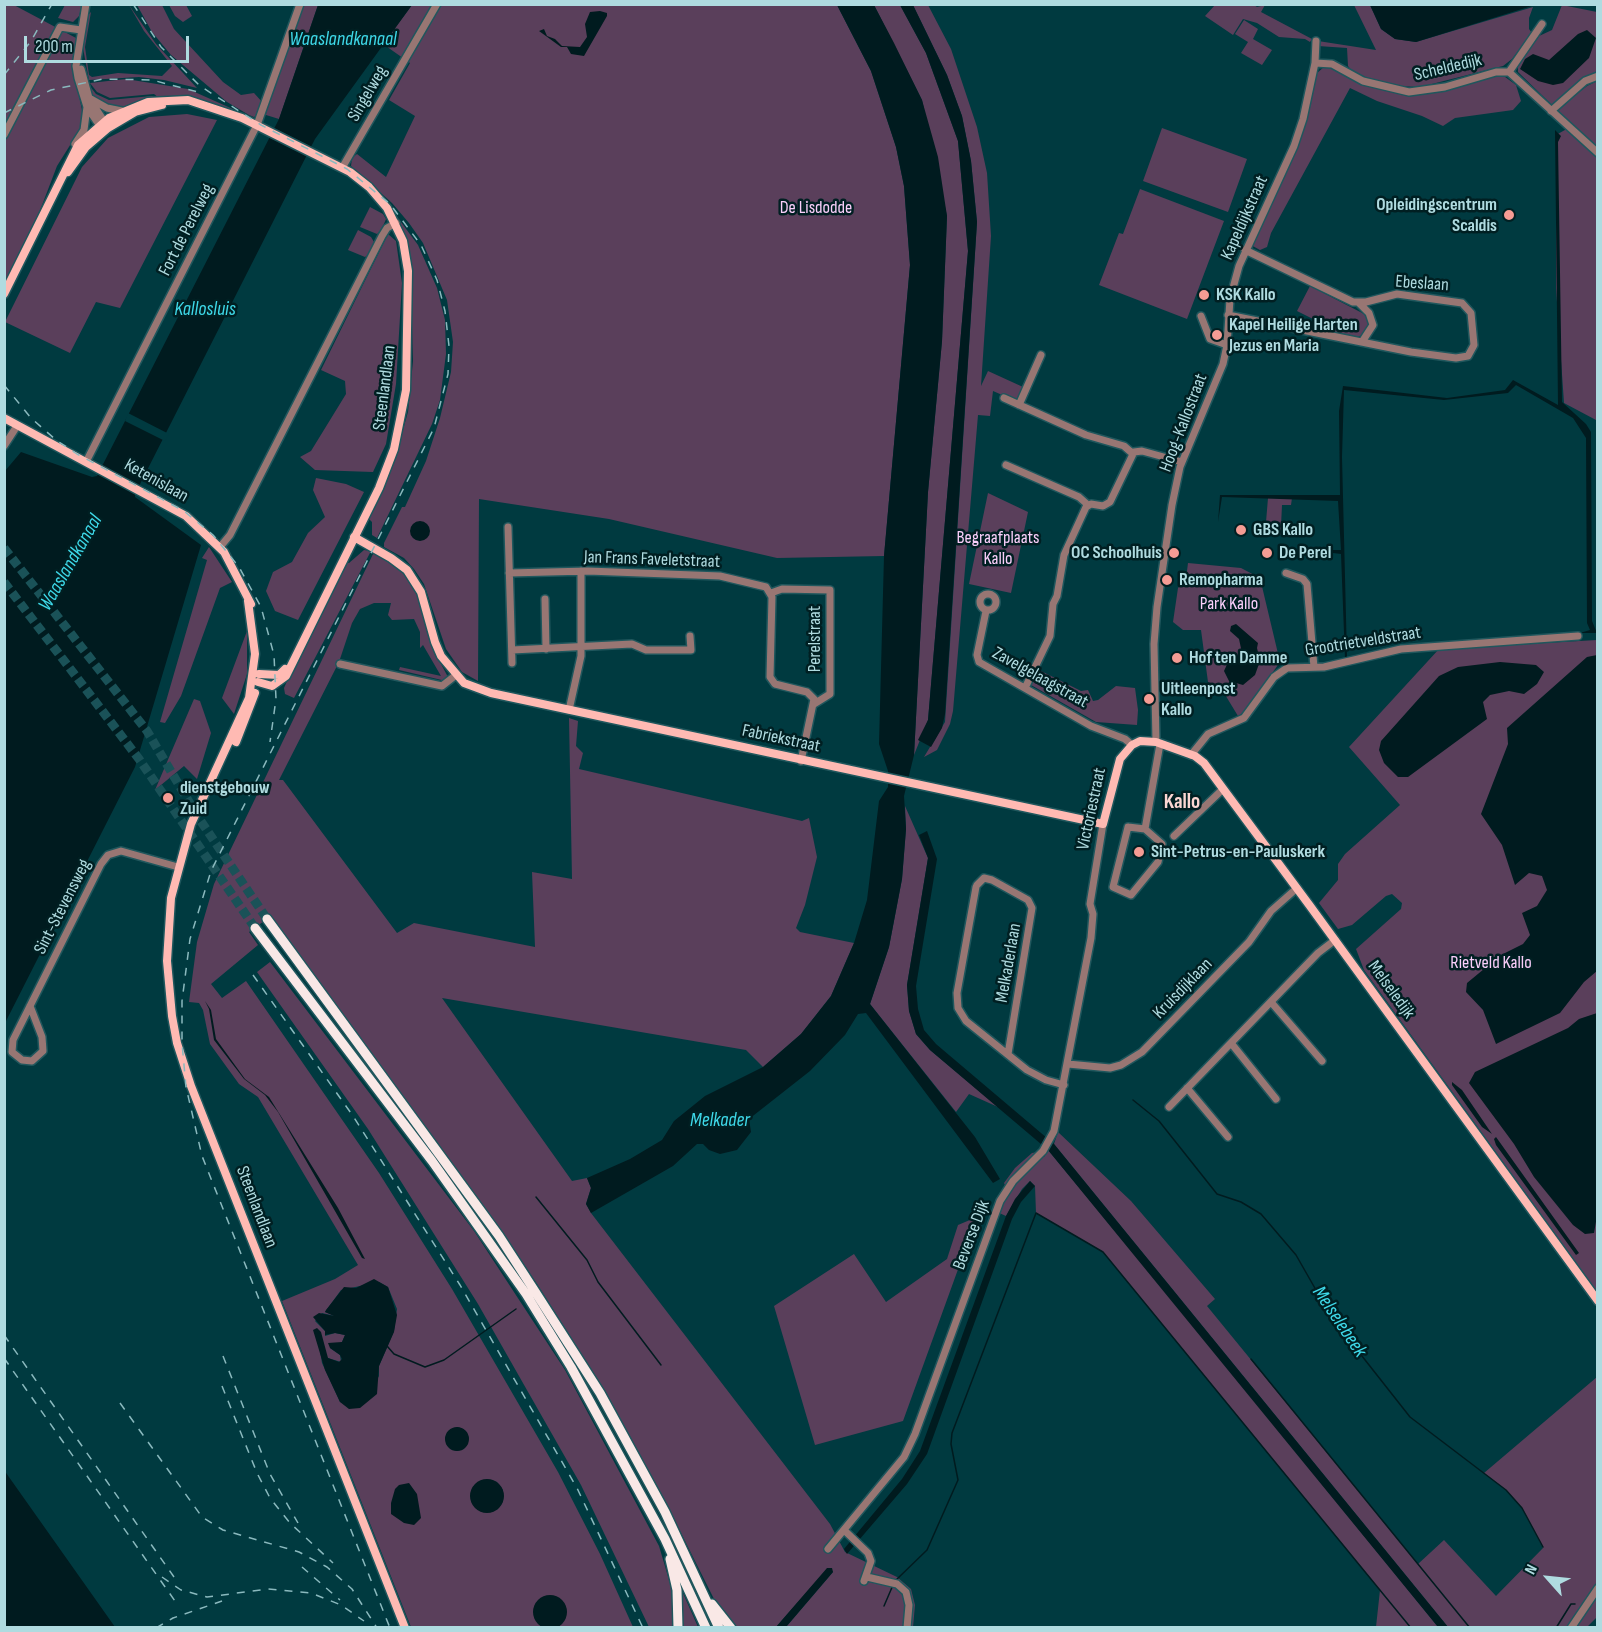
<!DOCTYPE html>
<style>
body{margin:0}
#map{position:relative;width:1602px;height:1632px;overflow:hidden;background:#003a40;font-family:"Sofia Sans Condensed",sans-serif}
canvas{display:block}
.frame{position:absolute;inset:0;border:6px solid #afdbe0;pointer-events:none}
.north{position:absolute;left:1518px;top:1548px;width:60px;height:60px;-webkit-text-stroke:4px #001f22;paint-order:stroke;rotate:297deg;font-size:16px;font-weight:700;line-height:24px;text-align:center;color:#afdbe0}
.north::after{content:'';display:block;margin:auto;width:21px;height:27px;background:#afdbe0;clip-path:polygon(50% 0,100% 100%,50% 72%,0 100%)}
.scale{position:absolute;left:24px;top:36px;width:165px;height:27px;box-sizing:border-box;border:3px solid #afdbe0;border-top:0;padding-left:8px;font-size:18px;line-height:21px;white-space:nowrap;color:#afdbe0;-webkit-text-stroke:4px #001f22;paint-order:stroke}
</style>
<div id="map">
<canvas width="1602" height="1632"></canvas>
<div class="frame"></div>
<div class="north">N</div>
<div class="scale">200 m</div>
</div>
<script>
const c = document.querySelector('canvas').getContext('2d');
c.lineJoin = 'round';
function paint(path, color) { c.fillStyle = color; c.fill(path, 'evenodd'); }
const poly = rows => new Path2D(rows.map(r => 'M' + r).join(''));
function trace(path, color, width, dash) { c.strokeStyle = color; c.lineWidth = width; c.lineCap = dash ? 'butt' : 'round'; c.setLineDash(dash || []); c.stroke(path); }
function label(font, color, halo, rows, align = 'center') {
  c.font = font + ' "Sofia Sans Condensed",sans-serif'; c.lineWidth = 5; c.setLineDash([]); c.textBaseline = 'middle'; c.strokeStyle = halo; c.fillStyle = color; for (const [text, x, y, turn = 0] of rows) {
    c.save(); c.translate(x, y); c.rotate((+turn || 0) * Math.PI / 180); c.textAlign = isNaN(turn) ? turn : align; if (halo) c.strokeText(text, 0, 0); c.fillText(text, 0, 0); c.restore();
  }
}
paint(poly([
 [12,4,76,38,74,71,83,115,82,126,57,166,39,213,5,281,4,6],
 [65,5,82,5,79,16,73,22,58,18],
 [129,5,156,44,197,88,164,80,139,77,89,80,83,48,88,15,91,12,85,47,89,75,92,77,118,73,162,76,172,66,144,31],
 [137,5,162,5,174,29,223,82,241,95,254,93,263,103,258,114,254,117,249,115,227,102,171,55,152,32],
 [169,5,186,5,192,16,183,22,175,16],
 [300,5,318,5,279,119,266,115,267,101],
 [412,5,837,5,871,71,896,147,904,186,910,265,884,556,777,558,609,519,479,499,478,681,462,672,446,649,424,584,414,569,404,558,384,547,384,543,402,507,405,507,426,461,440,418,451,372,453,342,447,300,423,243,409,223,392,203,351,166,352,158,357,154,386,177,415,116,389,100,410,63,383,44],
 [874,5,900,5,926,53,958,141,968,251,928,720,914,755,928,492,942,341,947,216,922,100],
 [913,5,928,5,951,49,977,127,987,173,991,236,981,386,988,371,1023,387,1016,401,993,391,990,416,978,415,953,711,950,724,937,750,924,757,945,722,977,222,971,161,962,116,947,75],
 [1215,5,1254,5,1257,7,1265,5,1261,12,1312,39,1310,42,1305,39,1279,37,1257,23,1243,19,1233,35,1205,16],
 [1354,5,1370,5,1381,29,1395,39,1416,42,1533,7,1529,18,1529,29,1532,33,1512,59,1503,66,1420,87,1396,86,1367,79,1351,70,1348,66,1347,48,1318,46,1318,41,1376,50],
 [1562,5,1597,12,1597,72,1584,77,1552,105,1518,72,1518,65,1539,36,1552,30],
 [1244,20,1258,29,1253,39,1272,50,1262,65,1241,53,1248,42,1235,34],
 [1325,66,1331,67,1371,87,1418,95,1501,74,1516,85,1521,101,1513,110,1455,118,1443,126,1422,116,1377,101,1350,88,1271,233,1267,247,1260,250,1251,245,1303,130,1316,74],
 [126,79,188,89,235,110,196,99,159,98,154,94,110,98,97,92,90,83],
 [1597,81,1597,564,1596,420,1564,403,1556,288,1556,135,1572,126,1556,110,1587,86],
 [89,85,96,94,109,100,152,96,156,98,123,107,108,105,91,95],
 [187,114,217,120,120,308,96,302,70,353,5,322,82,167,108,138,149,117],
 [1162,128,1247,159,1228,212,1143,181],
 [1140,189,1224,221,1187,319,1099,285,1119,233,1123,234],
 [370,207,383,214,386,219,381,231,377,234,360,227],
 [392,210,418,245,437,288,445,320,446,354,440,400,432,424,377,538,372,535,372,522,368,518,397,451,408,412,413,361,410,255,401,225],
 [358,230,371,237,374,242,369,254,365,257,348,250],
 [388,234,396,241,402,283,396,384,386,444,373,472,315,470,300,457,311,451,346,394,345,381,321,370],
 [1310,286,1366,315,1370,324,1365,334,1358,337,1320,330,1323,324,1297,311],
 [316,478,346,484,364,492,298,620,275,611,266,591,273,572,292,562,308,533,325,517,313,490],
 [988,493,1028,512,1011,593,969,584],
 [1268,498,1292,498,1291,505,1282,505,1281,526,1290,527,1289,535,1265,534],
 [209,547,232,582,220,588,181,696,165,723,160,722,207,560,202,558],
 [364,550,371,551,294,698,285,694,284,688,300,652,346,562,349,563],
 [374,552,395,564,411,582,420,598,436,655,448,677,446,681,399,670,400,667,441,676,423,645,420,648,420,632,414,619,392,620,388,615,391,603,374,603,360,609,352,623,339,662,279,780,283,780,397,933,414,923,535,947,532,872,572,879,569,718,578,721,576,746,583,753,579,769,802,821,809,818,817,857,805,905,796,928,800,932,854,943,831,996,801,1034,763,1067,746,1050,442,998,572,1181,587,1178,591,1188,586,1204,591,1213,830,1524,845,1552,897,1577,911,1589,915,1605,913,1627,786,1627,833,1572,828,1568,776,1627,736,1627,716,1603,669,1509,604,1390,539,1287,503,1233,271,916,249,932,258,945,211,984,222,998,246,981,379,1173,452,1289,558,1472,600,1554,633,1627,411,1627,282,1301,335,1279,358,1265,258,1097,239,1084,210,1044,203,1010,199,1003,189,1002,197,942,214,884],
 [379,1282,388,1287,397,1309,394,1331,379,1366,379,1376,363,1405,340,1402,322,1363,320,1351,328,1358,341,1362,340,1355,330,1348,342,1342,345,1335,335,1333,325,1336,325,1331,315,1321,322,1313,335,1316,325,1312,341,1290],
 [457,1427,463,1429,468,1435,468,1442,464,1449,457,1451,450,1449,446,1443],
 [486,1479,497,1482,503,1490,503,1501,497,1510],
 [1188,563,1241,568,1260,578,1280,662,1244,713,1238,716,1221,688,1208,682,1201,630,1183,630,1173,622,1178,588,1186,579],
 [247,631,247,674,234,714,222,698],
 [1597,640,1597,1292,1364,970,1356,949,1401,909,1402,903,1392,894,1386,896,1352,925,1338,929,1319,903,1338,880,1338,864,1345,854,1400,805,1349,747,1439,649],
 [1039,670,1081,691,1088,690,1093,701,1098,700,1116,686,1135,688,1138,710,1137,725,1096,722,1031,685],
 [194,699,200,701,211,733,197,779,184,766,155,790],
 [905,806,928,858,907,985,909,1011,916,1034,930,1050,998,1107,969,1094,956,1112,870,1004,889,947,902,879,906,829],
 [270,962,474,1231,565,1370,659,1546,672,1590,673,1627,649,1627,581,1485,478,1304,368,1129,257,972],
 [1058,1132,1131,1201,1215,1299,1207,1306,1418,1564,1444,1540,1496,1596,1543,1548,1522,1508,1506,1490,1484,1473,1597,1377,1597,1617,1587,1627,1448,1627,1054,1144],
 [1048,1150,1188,1319,1438,1627,1376,1627,1380,1590,1103,1252,1036,1213,1035,1186,1030,1181,1022,1189,1006,1216,997,1212,1008,1191,1004,1183,1015,1168,1032,1153,1038,1152,1044,1157],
 [977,1217,903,1421,815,1445,774,1306,854,1254,886,1302,947,1259,958,1225],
 [682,1591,698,1627,682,1627]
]), '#5a3f5b');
paint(poly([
 [318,5,412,5,315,139,135,494,135,497,201,545,135,767,5,1023,5,471,21,452,92,477,97,476,279,119],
 [837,5,874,5,894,43,922,100,938,157,947,216,942,341,928,492,914,755,904,796,906,829,902,879,889,947,870,1004,975,1137,1000,1179,993,1183,866,1013,858,1014,845,1035,810,1071,749,1119,751,1132,737,1150,720,1154,709,1150,703,1144,697,1144,673,1166,591,1213,586,1204,591,1188,587,1178,630,1159,662,1140,674,1121,705,1096,763,1067,801,1034,831,996,854,943,867,900,879,801,888,787,888,771,879,744,884,556,910,265,904,186,896,147,871,71],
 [900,5,913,5,947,75,962,116,971,161,977,222,945,714,942,728,931,747,918,740,928,720,968,251,958,141,926,53],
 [1370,5,1535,5,1416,42,1395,39,1381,29],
 [600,11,607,13,607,16,584,56,571,54,567,47,561,47,539,31,544,29,547,36,555,39,562,46,580,47,587,37,585,24,590,12],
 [1587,30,1596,38,1589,58,1563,83,1553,85,1538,81,1520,69,1525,59,1533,54,1549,60,1578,34],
 [1555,130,1561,136,1558,142,1562,402,1586,424,1591,432,1592,621,1597,633,1580,633,1590,630,1587,623,1586,438,1573,418,1516,385,1508,393,1444,400,1344,390,1342,457,1347,657,1345,659,1341,554,1333,553,1333,550,1341,550,1338,501,1222,497,1218,522,1220,495,1340,495,1339,411,1343,386,1447,398,1505,390,1513,380,1558,405],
 '410 531a10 10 0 1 1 20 0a10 10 0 1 1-20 0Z',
 [1236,624,1258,643,1257,648,1260,661,1255,675,1243,685,1229,681,1224,671,1229,660,1242,653,1239,639,1230,631,1231,626],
 [1597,655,1597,971,1584,982,1560,1013,1496,1044,1483,1010,1466,992,1467,983,1501,955,1523,944,1530,935,1522,913,1537,906,1547,890,1542,876,1529,873,1515,885,1502,845,1481,814,1508,744,1507,728,1587,657],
 [1500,662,1536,665,1544,672,1537,684,1524,694,1509,691,1490,695,1483,702,1487,719,1408,777,1398,777,1384,763,1379,750,1381,741,1439,676,1458,667],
 [927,831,937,859,916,986,918,1009,924,1030,936,1044,1054,1144,1448,1627,1438,1627,1048,1150,930,1050,916,1034,909,1011,907,985,928,858,919,835],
 [205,1001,211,1010,216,1039,245,1079,269,1097,338,1208,365,1259,362,1258,278,1112,265,1095,244,1079,214,1040,209,1009],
 [1597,1013,1597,1216,1594,1233,1585,1234,1573,1225,1534,1177,1514,1144,1469,1083,1475,1072,1568,1028,1579,1019],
 [1452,1082,1462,1090,1492,1134,1482,1127,1452,1085],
 [1496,1137,1579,1253,1576,1255,1496,1145,1494,1139],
 [1030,1181,1035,1186,1021,1202,1012,1219,927,1454,907,1484,847,1554,844,1549,902,1479,920,1451,1006,1216,1015,1199],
 [374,1279,388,1287,397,1315,394,1332,379,1366,377,1394,360,1408,349,1409,340,1402,325,1370,313,1330,317,1328,321,1332,328,1358,339,1362,342,1359,340,1355,330,1348,328,1343,342,1342,345,1335,335,1333,325,1335,325,1331,313,1317,319,1313,334,1316,325,1312,326,1310,344,1287,356,1288],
 '445 1439a12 12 0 1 1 24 0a12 12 0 1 1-24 0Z',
 [4,1470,115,1627,5,1627],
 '470 1496a17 17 0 1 1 34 0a17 17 0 1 1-34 0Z',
 [409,1483,417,1494,421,1518,414,1525,404,1523,391,1514,391,1503,395,1489,399,1485],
 [827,1568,832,1568,833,1572,786,1627,776,1627],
 '533 1612a17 17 0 1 1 34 0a17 17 0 1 1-34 0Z'
]), '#001b1f');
paint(poly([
 [128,413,169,434,165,441,125,421]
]), '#003a40');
trace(poly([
 [1133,1100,1159,1121,1217,1194,1241,1202,1261,1214,1296,1255,1332,1318,1410,1417,1506,1490,1522,1508,1543,1547],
 [536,1197,587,1260,598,1282,661,1365],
 [387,1346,394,1354,425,1367,444,1360,516,1309],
 [1251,1359,1470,1628],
 [895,1581,927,1550,958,1480,951,1444,952,1433,1036,1213,1103,1252,1411,1628],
 [884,1606,893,1585],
 [1556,1628,1571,1604,1575,1604]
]), '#001b1f', 1.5);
trace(poly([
 [4,548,147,731,198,817,267,919],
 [4,582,139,759,255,928]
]), '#1a5258', 9, [9, 4.5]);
const minor = poly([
 [86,4,76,66,78,78,87,107,102,129],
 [1315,63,1332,64,1363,81,1409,92,1445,87,1496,72,1509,72,1598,153],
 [81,69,89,98,107,126],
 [1509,72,1542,24],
 [91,99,107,108,122,111],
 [1551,111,1585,81,1598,76],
 [4,135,60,27,81,30],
 [75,144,84,130,87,107],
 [342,168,437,4],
 [1359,303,1369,313,1373,325,1362,342],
 [1228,315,1411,352,1456,358,1468,356,1474,345,1471,313,1462,303,1397,294,1366,302,1353,302,1245,250],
 [1201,316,1210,339,1227,345],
 [1004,398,1086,435,1124,446,1132,453],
 [1019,405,1041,355],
 [4,446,17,426],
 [86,462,257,125,300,4],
 [1006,465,1079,497,1088,505],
 [508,527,512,663],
 [220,547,230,535,382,236,387,228,396,223],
 [509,573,588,571,720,576,766,587,772,597,770,677,775,684,807,692,814,699,801,761],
 [1286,573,1303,579,1307,584,1314,667],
 [771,593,782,589,830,590,830,694,814,704],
 '980 602a8 8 0 1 1 16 0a8 8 0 1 1-16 0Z',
 [545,599,546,649],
 [986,611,977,655,979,662,1091,726,1125,739,1132,745],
 [512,650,632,644,646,650,691,650,690,636],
 [340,664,442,686,456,675],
 [1025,688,1050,636,1053,604,1057,596,1064,555,1086,507,1091,504,1103,506,1110,502,1134,452,1142,451,1182,462],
 [569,710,581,656,581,571],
 [1156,742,1154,644,1157,607,1172,505,1180,467,1223,364,1227,345,1230,299,1239,266,1294,146,1303,119,1315,63,1316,41],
 [1191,755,1208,734,1244,718,1274,677,1287,668,1324,667,1401,649,1578,636],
 [1128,827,1145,829,1162,844,1158,862,1131,895,1113,887,1128,827],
 [1145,829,1160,744],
 [1174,836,1223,789],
 [977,885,984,878,992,880,1028,900,1032,908,1008,1054],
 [976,887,957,993,958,1008,966,1021,1027,1070,1046,1080,1064,1085],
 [1271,1002,1322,1061],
 [30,1006,42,1037,43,1051,32,1061,22,1060,12,1052,13,1040,101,864,108,855,121,851,178,867],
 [1231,1043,1276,1099],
 [1068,1064,1110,1068,1121,1065,1142,1052,1249,942,1271,911,1297,888],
 [1187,1088,1228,1137],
 [1169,1107,1318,953,1335,940],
 [844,1530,868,1553,871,1561,864,1581],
 [828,1549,904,1457,915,1434,1000,1201,1013,1181,1043,1151,1054,1131,1091,938,1093,914,1090,904,1103,824],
 [867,1577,897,1584,906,1592,909,1605,907,1628],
 [1571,1628,1598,1588]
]);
const major = poly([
 [68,172,86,147,108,128,135,112,162,105],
 [4,294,78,145,109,118,148,102,188,100,242,118,350,172,369,187,387,208,403,241,408,271,406,390,394,449,379,488,286,676,272,686,258,682],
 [4,418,186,516,224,552,251,604],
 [354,537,391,558,407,570,421,592,435,642,441,656,464,683,491,693,1103,824,1120,759,1132,745,1140,741,1156,742,1195,756,1204,763,1310,906,1598,1301],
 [248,601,255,654,249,698,191,824,171,898,167,961,172,1016,177,1043,191,1086,405,1628],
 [259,674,279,675,285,669],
 [236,742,255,693]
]);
const highway = poly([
 [267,919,499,1236,534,1290,600,1393,665,1512,719,1628],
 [255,928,432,1161,526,1294,571,1367,665,1539,706,1628],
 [670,1559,677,1590,678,1628],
 [712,1604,731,1628]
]);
trace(minor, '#20575d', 10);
trace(major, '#20575d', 11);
trace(highway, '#20575d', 12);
trace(minor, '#987673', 7);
trace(major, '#ffbab3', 8);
trace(highway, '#f9e8e6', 9);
trace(poly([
 [133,4,161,47,200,86,261,125,347,169,390,204,421,245,437,280,445,311,449,346,448,374,434,428,211,871,190,939,182,1001,182,1043,186,1087,202,1156,390,1628],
 [4,75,31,41,52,4],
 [4,113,51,90,103,79,152,80,202,93],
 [4,385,31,418,56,440,77,454,184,511,213,535,239,567,261,607,274,655,276,699,270,742],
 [253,975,353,1116,460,1285,577,1488,643,1628],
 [4,1335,174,1577],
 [223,1356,270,1474,298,1523],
 [4,1358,175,1601],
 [222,1386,257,1473,270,1498,290,1523,333,1563],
 [120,1403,202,1517,223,1530,299,1552,327,1567,352,1589,377,1628],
 [302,1567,340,1600],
 [162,1577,181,1590,207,1597,268,1589,311,1593,341,1605,364,1621],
 [156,1628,173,1618,222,1601]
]), '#8ab9be', 1.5, [8, 8]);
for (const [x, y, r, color] of [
 [1509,215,6,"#f59c94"],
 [1204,295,6,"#f59c94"],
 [1217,335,6,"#f59c94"],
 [1241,530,6,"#f59c94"],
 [1174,553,6,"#f59c94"],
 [1267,553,6,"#f59c94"],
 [1167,580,6,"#f59c94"],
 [1177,658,6,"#f59c94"],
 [1149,699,6,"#f59c94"],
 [168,798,6,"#f59c94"],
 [1139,852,6,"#f59c94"]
]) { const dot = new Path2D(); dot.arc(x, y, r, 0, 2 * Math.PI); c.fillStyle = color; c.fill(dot); trace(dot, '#001f22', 2); }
label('18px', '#afdbe0', '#001f22', [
 ["Scheldedijk",1448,68,-13],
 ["Singelweg",368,94,-60],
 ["Kapeldijkstraat",1245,218,-66],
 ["Fort de Perelweg",187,230,-63],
 ["Ebeslaan",1422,284,4],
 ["Steenlandlaan",385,388,-83],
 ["Hoog-Kallostraat",1184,423,-69],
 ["Ketenislaan",156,481,29],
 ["Jan Frans Faveletstraat",652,560,2],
 ["Perelstraat",815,639,-90],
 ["Grootrietveldstraat",1363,642,-9],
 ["Zavelgelaagstraat",1040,678,29],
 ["Fabriekstraat",781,739,12],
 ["Victoriestraat",1092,809,-78],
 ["Sint-Stevensweg",63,907,-63],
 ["Melkaderlaan",1009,963,-80],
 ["Kruisdijklaan",1183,989,-46],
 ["Melseledijk",1391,990,54],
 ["Steenlandlaan",256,1207,69],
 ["Beverse Dijk",972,1235,-69]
]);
label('bold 18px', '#afdbe0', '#001f22', [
 ["Opleidingscentrum",1497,205,"right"],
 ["Scaldis",1497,226,"right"],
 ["KSK Kallo",1216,295],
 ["Kapel Heilige Harten",1229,325],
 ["Jezus en Maria",1229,346],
 ["GBS Kallo",1253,530],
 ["OC Schoolhuis",1162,553,"right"],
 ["De Perel",1279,553],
 ["Remopharma",1179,580],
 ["Hof ten Damme",1189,658],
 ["Uitleenpost",1161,689],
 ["Kallo",1161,710],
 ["dienstgebouw",180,788],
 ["Zuid",180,809],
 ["Sint-Petrus-en-Pauluskerk",1151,852]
], 'left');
label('18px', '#facffb', '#001f22', [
 ["De Lisdodde",816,208],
 ["Begraafplaats",998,538],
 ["Kallo",998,559],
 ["Park Kallo",1229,604],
 ["Rietveld Kallo",1491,963]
]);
label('italic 20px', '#3ed9e9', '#001f22', [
 ["Waaslandkanaal",343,40],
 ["Kallosluis",205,310],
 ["Waaslandkanaal",71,563,-60],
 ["Melkader",720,1121],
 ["Melselebeek",1339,1322,56]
]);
label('bold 21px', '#fbd7d3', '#001f22', [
 ["Kallo",1182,803]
]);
</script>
